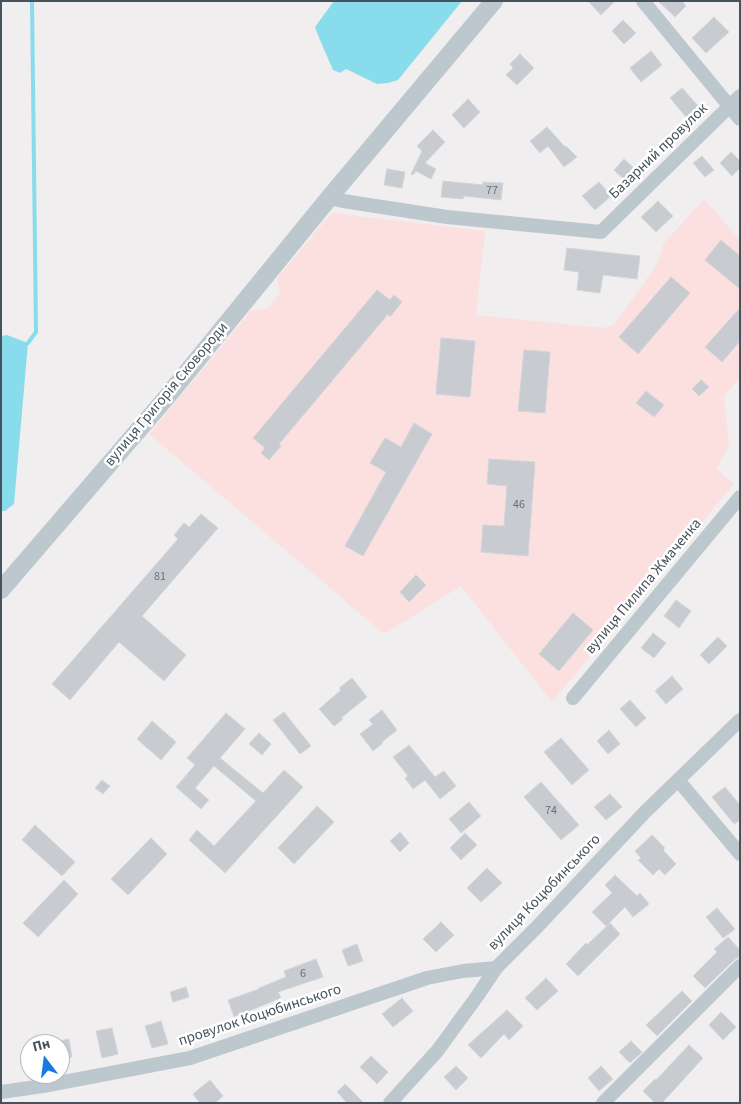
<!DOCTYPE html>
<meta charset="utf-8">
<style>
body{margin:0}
#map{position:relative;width:741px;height:1104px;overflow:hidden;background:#f1eeef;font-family:"Source Sans 3",sans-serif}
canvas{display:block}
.frame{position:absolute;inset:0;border:2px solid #46535c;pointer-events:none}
.north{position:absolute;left:20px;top:1034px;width:50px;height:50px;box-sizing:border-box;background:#fff;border:1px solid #b5babe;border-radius:50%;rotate:345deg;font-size:14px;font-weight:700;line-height:20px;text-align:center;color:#46535c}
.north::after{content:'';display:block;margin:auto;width:18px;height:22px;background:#1879e1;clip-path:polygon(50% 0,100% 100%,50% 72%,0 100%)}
</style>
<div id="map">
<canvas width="741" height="1104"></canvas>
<div class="frame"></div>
<div class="north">Пн</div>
</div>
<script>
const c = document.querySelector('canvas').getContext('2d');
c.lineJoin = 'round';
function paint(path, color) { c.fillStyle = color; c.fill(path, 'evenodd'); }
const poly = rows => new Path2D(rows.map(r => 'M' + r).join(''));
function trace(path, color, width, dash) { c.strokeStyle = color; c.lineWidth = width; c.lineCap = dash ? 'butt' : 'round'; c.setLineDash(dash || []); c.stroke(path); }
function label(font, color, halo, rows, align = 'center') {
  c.font = font + ' "Source Sans 3",sans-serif'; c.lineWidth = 5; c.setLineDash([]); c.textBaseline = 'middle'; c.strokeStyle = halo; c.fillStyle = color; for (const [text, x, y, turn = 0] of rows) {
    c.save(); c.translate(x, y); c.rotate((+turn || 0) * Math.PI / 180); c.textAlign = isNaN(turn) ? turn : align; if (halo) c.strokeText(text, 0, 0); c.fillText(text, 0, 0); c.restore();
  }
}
paint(poly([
 [704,199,740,240,740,378,724,396,729,446,716,468,734,484,552,702,461,586,384,634,149,434,252,310,267,309,280,293,277,278,332,213,485,231,476,315,603,328,615,324,657,264,664,243]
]), '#fbe0df');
paint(poly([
 [334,1,462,1,398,80,388,83,377,84,346,69,340,73,333,70,320,40,315,27],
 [7,335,28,343,14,504,5,511,1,511,1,336]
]), '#89dcec');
trace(poly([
 [28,343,36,332,32,1]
]), '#89dcec', 4);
const building = poly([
 [588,1,615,1,601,15,588,1],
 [658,1,682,1,686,6,675,17,658,1],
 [714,17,729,32,706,53,692,38,714,17],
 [623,20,636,33,624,44,612,31,623,20],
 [651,51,662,65,641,82,630,68,651,51],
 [520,54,534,68,517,85,506,75,513,68,510,64,520,54],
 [682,88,700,108,687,118,670,98,682,88],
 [468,99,480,112,464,128,452,115,468,99],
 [547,127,565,147,566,146,577,157,564,167,548,146,540,153,530,141,547,127],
 [433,130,445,142,425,163,436,169,431,179,416,171,413,175,411,174,422,151,417,146,433,130],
 [731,152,740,161,740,168,732,176,720,163,731,152],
 [702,156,714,170,705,177,693,163,702,156],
 [624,159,639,173,629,184,614,170,624,159],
 [387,169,405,172,402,188,384,185,387,169],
 [443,181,483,185,483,182,503,183,501,200,464,196,463,199,441,197,443,181],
 [599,182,611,196,595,210,582,196,599,182],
 [658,201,673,216,656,232,641,217,658,201],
 [721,240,740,256,740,289,705,260,721,240],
 [567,248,640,256,637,279,603,275,600,293,577,290,579,272,564,270,567,248],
 [671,277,690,293,638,354,619,337,671,277],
 [377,290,390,300,394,295,402,302,390,317,388,314,279,444,281,446,269,460,261,453,265,448,253,438,377,290],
 [740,308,740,341,722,362,705,347,740,308],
 [441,338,475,341,470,397,436,394,441,338],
 [524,350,550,352,545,413,518,411,524,350],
 [701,380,709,387,699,396,692,389,701,380],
 [646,391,664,405,654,417,636,403,646,391],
 [414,423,432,434,363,556,345,546,386,472,370,463,385,438,401,447,414,423],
 [489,459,535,462,528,556,481,552,483,525,504,526,507,486,487,484,489,459],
 [201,514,218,528,142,616,186,655,164,681,119,642,70,700,52,684,178,539,174,535,184,523,189,527,201,514],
 [416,575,426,585,409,602,400,592,416,575],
 [676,600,691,611,679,628,664,616,676,600],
 [573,613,593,630,559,671,539,654,573,613],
 [653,633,666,643,654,658,641,648,653,633],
 [718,637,727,646,709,664,700,655,718,637],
 [672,676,683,689,666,704,655,691,672,676],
 [352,678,367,697,341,718,343,719,334,726,319,709,341,690,339,688,352,678],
 [630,700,646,718,636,727,620,709,630,700],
 [382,710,397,730,382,742,383,743,373,751,360,734,373,724,369,720,382,710],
 [284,712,311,746,300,754,273,720,284,712],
 [226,713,245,729,220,758,263,793,284,770,303,787,225,873,189,840,197,830,214,846,256,801,214,766,195,788,209,800,201,809,176,787,195,765,187,758,226,713],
 [152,721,176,742,161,760,137,739,152,721],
 [609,730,620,744,608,754,597,741,609,730],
 [259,733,271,744,262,755,249,744,259,733],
 [561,738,589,770,572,785,544,752,561,738],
 [409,745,435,777,444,771,456,786,440,799,425,780,413,789,405,778,408,776,393,757,409,745],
 [102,780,110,786,103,794,95,788,102,780],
 [541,782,579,825,561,840,524,797,541,782],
 [725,787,740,805,740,820,734,824,712,797,725,787],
 [610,794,622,807,606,820,594,807,610,794],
 [469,802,481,816,461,833,449,819,469,802],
 [317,806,334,822,294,864,278,848,317,806],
 [35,825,75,862,62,876,22,840,35,825],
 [400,832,409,843,400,852,390,841,400,832],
 [465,833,477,845,461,860,450,848,465,833],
 [652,835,665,848,663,850,676,864,665,875,659,869,653,875,638,860,641,858,635,851,652,835],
 [151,838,167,854,128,895,111,879,151,838],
 [487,868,502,883,481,902,467,888,487,868],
 [615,875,637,896,640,893,649,904,633,917,625,907,606,926,592,912,612,893,605,885,615,875],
 [64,880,78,894,38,937,23,923,64,880],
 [717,908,735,929,723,938,706,917,717,908],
 [441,922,454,935,436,952,423,939,441,922],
 [610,923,620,934,578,976,566,964,586,943,587,945,610,923],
 [728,937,740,950,740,956,734,960,705,988,693,976,717,952,714,949,728,937],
 [357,944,363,961,348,966,342,950,357,944],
 [316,959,323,977,278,992,281,998,234,1017,228,1000,259,989,259,988,286,977,284,971,316,959],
 [546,978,558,991,537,1010,525,998,546,978],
 [186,987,189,997,173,1002,170,992,186,987],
 [682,991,692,1001,657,1036,646,1025,682,991],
 [402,998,413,1011,393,1027,382,1014,402,998],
 [507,1010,523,1026,509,1040,504,1034,481,1058,468,1045,507,1010],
 [721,1012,736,1027,723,1040,709,1025,721,1012],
 [161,1021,168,1044,152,1048,145,1026,161,1021],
 [112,1028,118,1054,102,1058,96,1031,112,1028],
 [69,1039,72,1057,60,1059,60,1041,69,1039],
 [631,1041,642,1052,630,1063,619,1052,631,1041],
 [689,1045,703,1058,662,1103,655,1103,643,1091,655,1079,656,1080,689,1045],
 [371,1056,388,1072,377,1084,360,1067,371,1056],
 [456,1066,468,1078,456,1090,444,1077,456,1066],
 [601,1066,613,1079,599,1091,588,1078,601,1066],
 [210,1080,223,1096,215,1103,200,1103,193,1094,210,1080],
 [345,1084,364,1103,347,1103,337,1092,345,1084]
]);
paint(building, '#c8ccd1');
trace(building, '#d2d5da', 1);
trace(poly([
 [643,1,740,119],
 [329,198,343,201,447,217,601,232,740,96],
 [573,698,740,497],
 [678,780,740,854],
 [1,1092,43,1086,190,1058,427,978,463,971,496,968],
 [390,1103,438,1050,478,995,496,968,537,927,645,812,740,720],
 [603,1103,740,966]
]), '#bcc7ce', 14);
trace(poly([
 [1,590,166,398,329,198,494,1]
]), '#bcc7ce', 18);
label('12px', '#667179', null, [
 ["77",492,191],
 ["46",519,505],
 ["81",160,577],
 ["74",551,811],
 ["6",303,974]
]);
label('15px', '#46535c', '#fff', [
 ["Базарний провулок",659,152,-44],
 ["вулиця Григорія Сковороди",167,395,-50],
 ["вулиця Пилипа Жмаченка",644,587,-50],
 ["вулиця Коцюбинського",545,893,-46],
 ["провулок Коцюбинського",260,1016,-18]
]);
</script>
